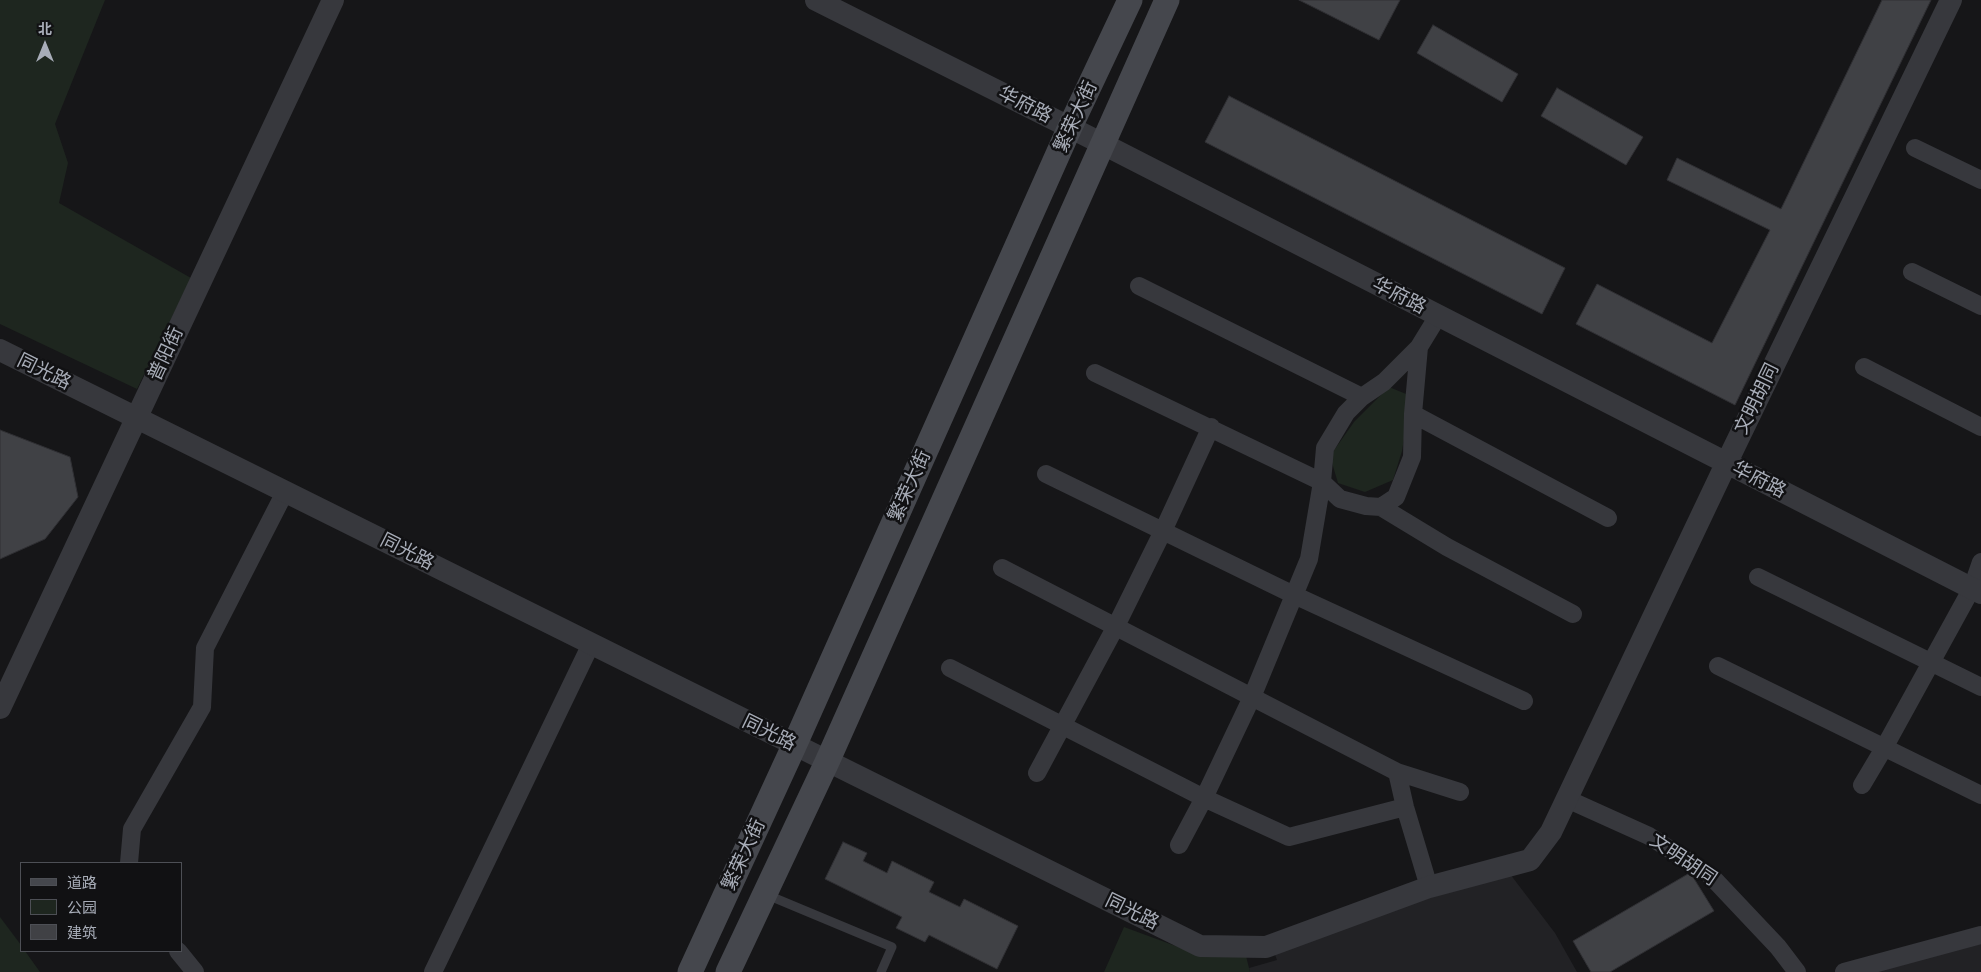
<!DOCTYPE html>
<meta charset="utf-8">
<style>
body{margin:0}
#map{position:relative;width:1981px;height:972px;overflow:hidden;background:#161618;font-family:Figtree,"Noto Sans SC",sans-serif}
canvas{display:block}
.legend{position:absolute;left:20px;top:862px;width:162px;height:90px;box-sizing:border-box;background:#111113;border:1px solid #4d4f55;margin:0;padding:6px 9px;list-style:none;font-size:15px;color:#a8adb8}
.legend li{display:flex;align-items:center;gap:10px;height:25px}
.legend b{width:25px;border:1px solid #4d4f55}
.north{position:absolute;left:20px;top:20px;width:50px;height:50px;-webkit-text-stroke:4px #111113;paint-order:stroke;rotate:0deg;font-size:14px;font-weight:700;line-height:20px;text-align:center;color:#a8adb8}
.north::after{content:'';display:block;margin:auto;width:18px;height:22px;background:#a8adb8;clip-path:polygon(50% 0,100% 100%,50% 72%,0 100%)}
</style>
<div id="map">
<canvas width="1981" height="972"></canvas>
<ul class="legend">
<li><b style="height:6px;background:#45474d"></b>道路</li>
<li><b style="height:14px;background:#1e261f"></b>公园</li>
<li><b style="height:14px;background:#404145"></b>建筑</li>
</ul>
<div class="north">北</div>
</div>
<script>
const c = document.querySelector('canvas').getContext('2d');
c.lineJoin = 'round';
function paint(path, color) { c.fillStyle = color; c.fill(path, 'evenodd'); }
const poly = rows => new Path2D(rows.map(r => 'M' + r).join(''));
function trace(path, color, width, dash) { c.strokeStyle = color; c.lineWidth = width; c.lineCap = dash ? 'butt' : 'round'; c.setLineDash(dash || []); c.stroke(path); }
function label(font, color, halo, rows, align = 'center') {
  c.font = font + ' Figtree,"Noto Sans SC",sans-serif'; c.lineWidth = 5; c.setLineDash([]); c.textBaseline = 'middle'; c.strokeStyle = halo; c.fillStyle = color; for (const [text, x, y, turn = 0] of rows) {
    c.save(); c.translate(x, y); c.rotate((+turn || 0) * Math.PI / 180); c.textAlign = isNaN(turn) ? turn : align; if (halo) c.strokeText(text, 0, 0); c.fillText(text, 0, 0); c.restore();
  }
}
paint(poly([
 [1507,870,1555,933,1577,972,1250,972,1249,968,1277,960,1274,952],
 [1981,937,1981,972,1846,972]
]), '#222225');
paint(poly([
 [0,0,105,0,55,124,68,163,59,203,191,278,137,389,0,324],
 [1389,387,1411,396,1402,451,1393,480,1365,492,1338,483,1330,456,1354,422],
 [0,917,21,945,21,951,25,951,40,972,0,972],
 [1124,927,1192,952,1245,952,1250,972,1104,972]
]), '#1e261f');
const building = poly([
 [1299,0,1400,0,1379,40,1299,0],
 [1882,0,1931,0,1735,405,1576,324,1597,284,1712,343,1770,230,1667,180,1677,158,1781,209,1882,0],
 [1433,25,1518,74,1502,102,1417,53,1433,25],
 [1557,88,1643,137,1626,165,1541,116,1557,88],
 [1229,96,1565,268,1542,314,1205,142,1229,96],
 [0,430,70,457,78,497,45,539,0,559,0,430],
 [843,842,867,853,863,861,887,873,892,861,934,882,929,892,960,907,964,899,1018,926,997,969,929,935,925,942,896,928,902,917,825,879,843,842],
 [1688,874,1693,877,1714,911,1610,972,1591,972,1573,941,1688,874]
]);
paint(building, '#404145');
trace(building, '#303034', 1);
trace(poly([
 [765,894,892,947,881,972]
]), '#37383d', 9);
trace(poly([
 [1915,148,1981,180],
 [1912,272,1981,306],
 [1139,286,1362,397],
 [1419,347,1413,414,1412,457,1396,497,1381,507,1366,506,1340,499,1322,482,1325,448,1346,413,1362,397,1384,382,1419,347,1438,316],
 [1864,367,1981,427],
 [1095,373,1322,482,1309,559,1252,697,1204,798,1179,845],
 [1413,414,1608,518],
 [1046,474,1294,595,1524,701],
 [1381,507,1447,547,1573,614],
 [1002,568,1397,772,1460,792],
 [1758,577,1981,687],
 [1718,666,1981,795],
 [950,668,1204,798,1289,837,1405,807],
 [1397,772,1405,807,1429,887],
 [1037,773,1116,626,1163,531,1211,427],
 [1862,785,1884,748,1972,588,1981,562],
 [1567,799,1649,836,1710,875,1778,947,1797,972],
 [129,863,132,829,202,707,205,648,285,492],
 [178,951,195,972],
 [433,972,591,644],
 [1844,972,1981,935]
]), '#37383d', 18);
trace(poly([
 [816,0,1101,143,1981,593],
 [0,350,1200,946,1266,947,1429,887,1530,860,1551,832,1726,464,1951,0],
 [0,708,333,0]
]), '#37383d', 22);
trace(poly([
 [690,972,794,746,1070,127,1130,0],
 [728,972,827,762,1167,0]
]), '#45474d', 25);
label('19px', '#a8adb8', '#111113', [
 ["华府路",1025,105,27],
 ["繁荣大街",1076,117,-65],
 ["华府路",1399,296,27],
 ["普阳街",166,354,-65],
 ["同光路",44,372,26],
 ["文明胡同",1757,399,-64],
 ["华府路",1759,480,27],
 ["繁荣大街",910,486,-66],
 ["同光路",407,552,27],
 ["同光路",769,733,26],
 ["繁荣大街",744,855,-65],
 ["文明胡同",1683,860,34],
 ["同光路",1132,912,26]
]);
</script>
